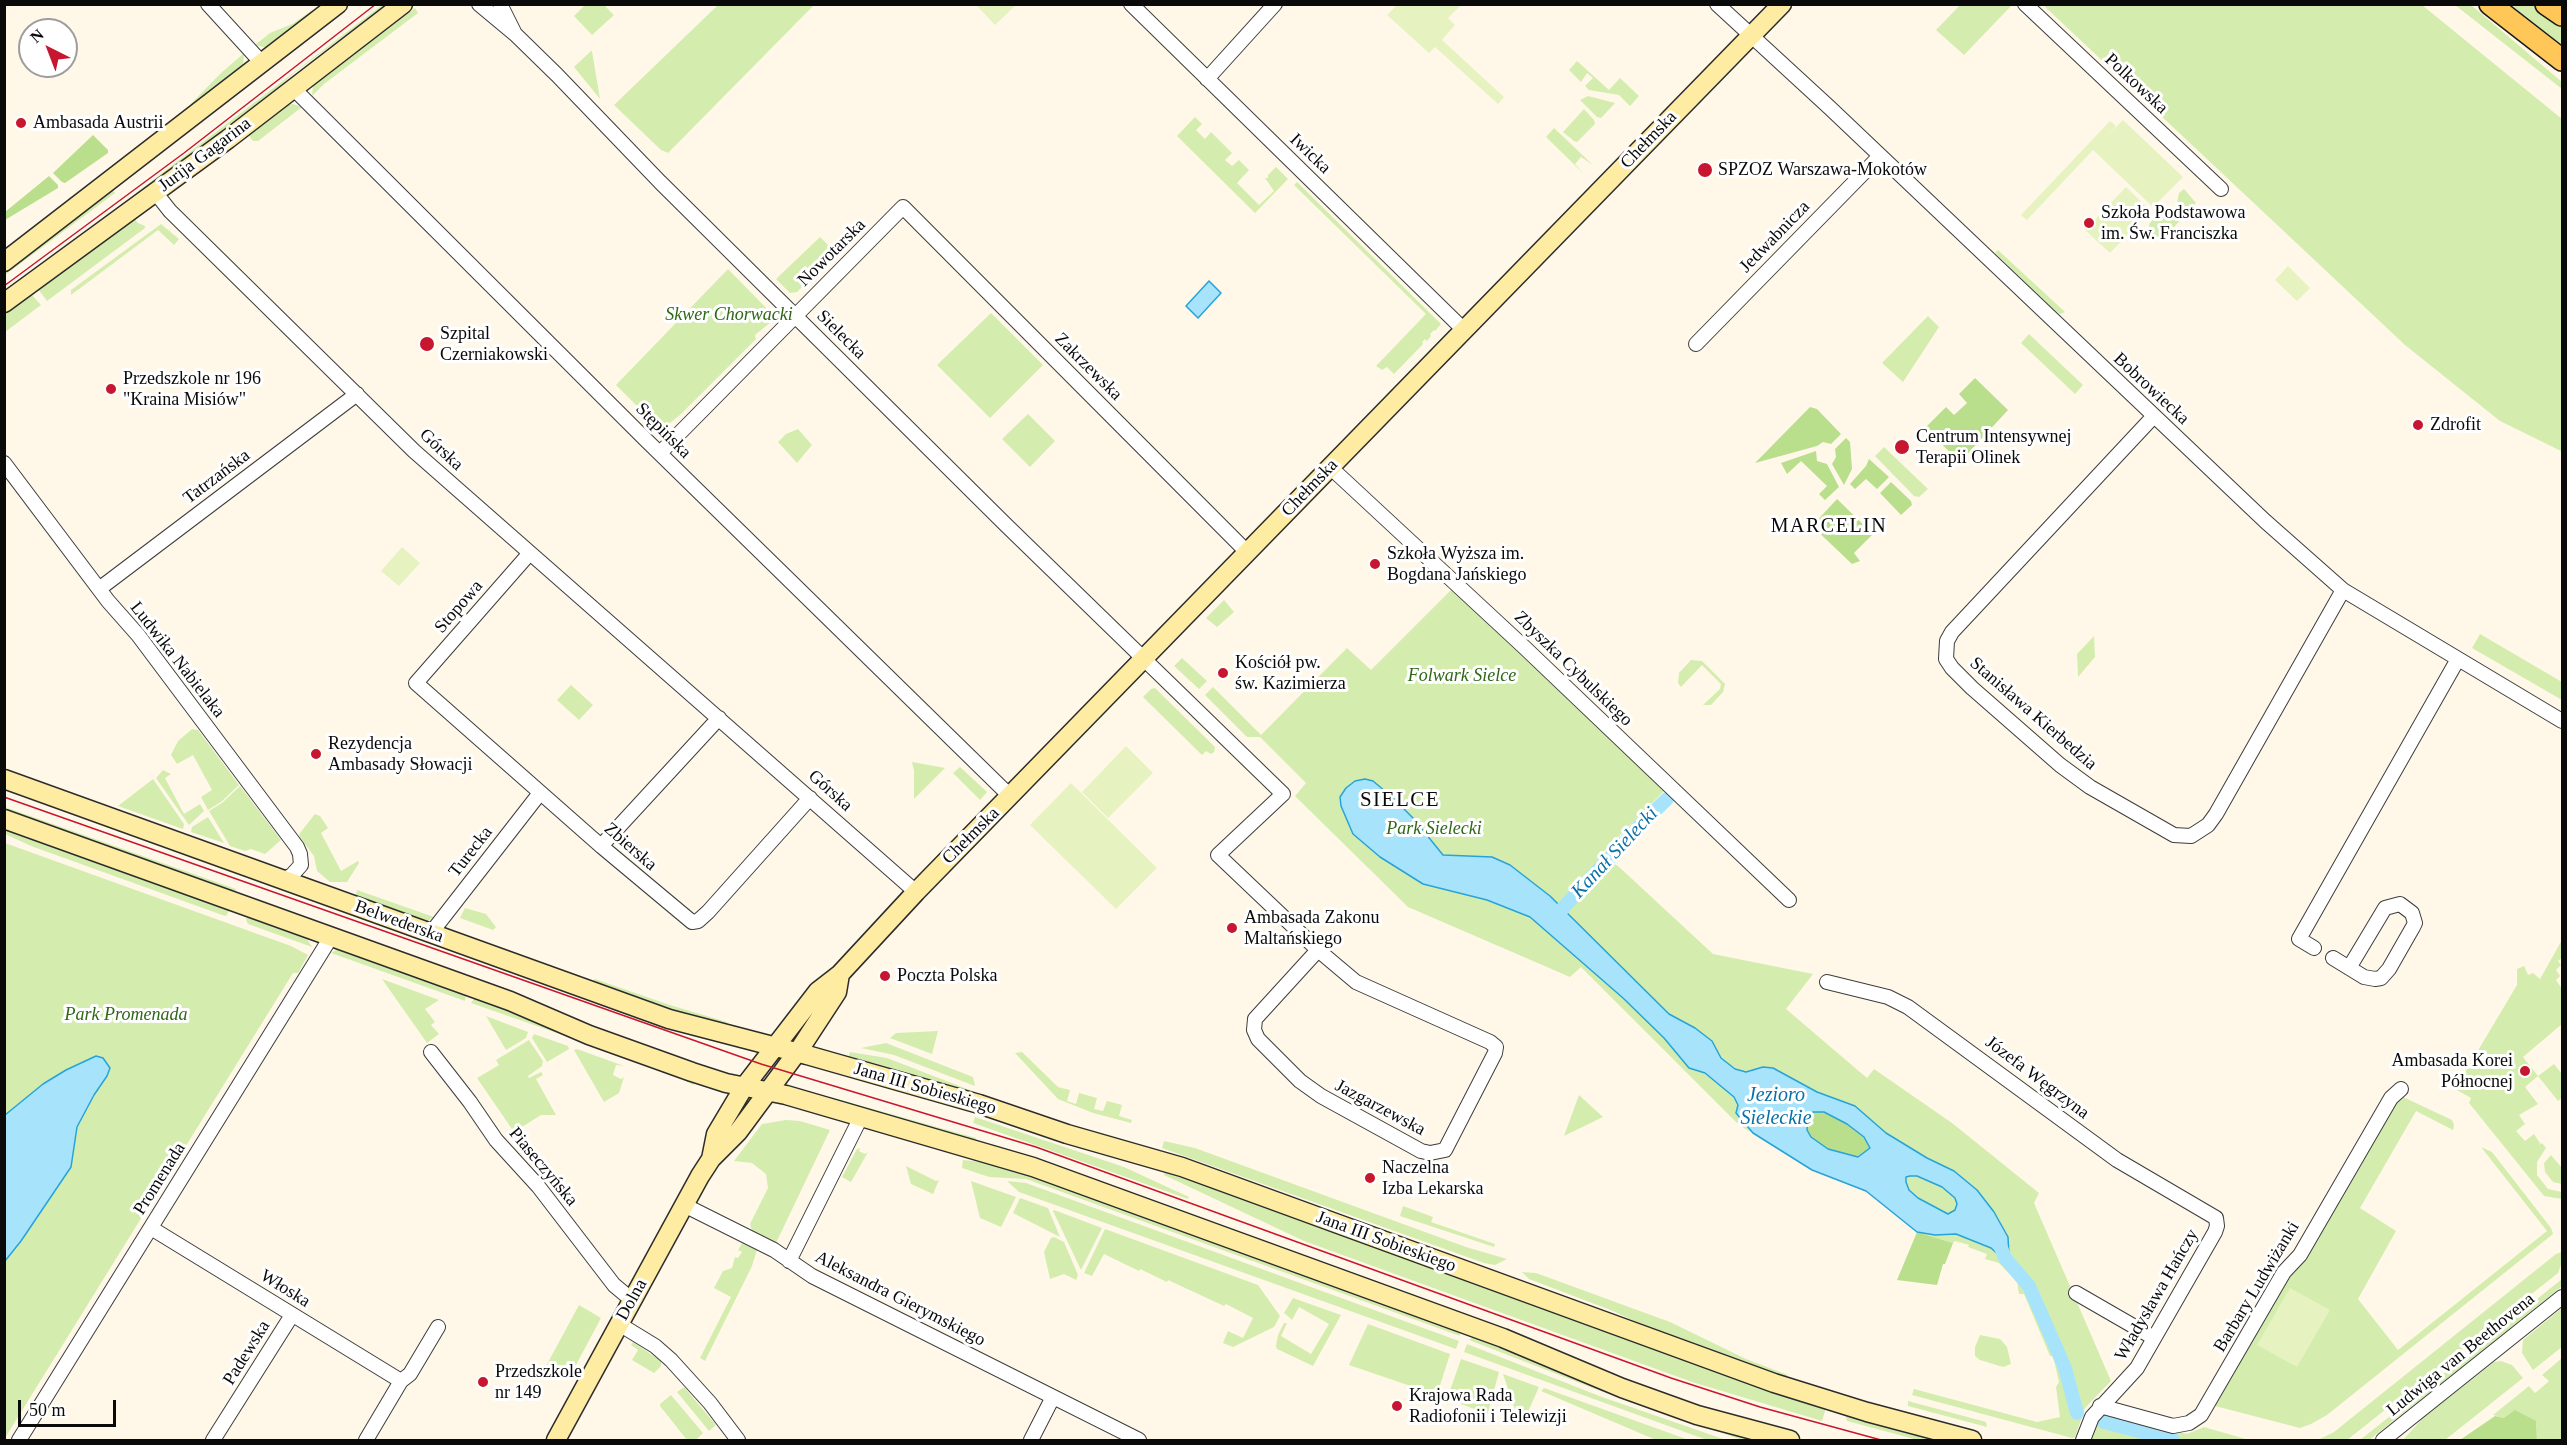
<!DOCTYPE html>
<meta charset="utf-8">
<style>
body{margin:0}
#map{position:relative;width:2567px;height:1445px;overflow:hidden;background:#fff8e8;font-family:Georgia,serif}
canvas{display:block}
.frame{position:absolute;inset:0;border:6px solid #0a0a0a;pointer-events:none}
.north{position:absolute;left:18px;top:18px;width:60px;height:60px;box-sizing:border-box;background:#fff;border:2px solid #9d9d9d;border-radius:50%;rotate:318deg;font-size:16px;font-weight:700;line-height:24px;text-align:center;color:#0a0a0a}
.north::after{content:'';display:block;margin:auto;width:21px;height:27px;background:#c7162f;clip-path:polygon(50% 0,100% 100%,50% 72%,0 100%)}
.scale{position:absolute;left:18px;top:1400px;width:98px;height:27px;box-sizing:border-box;border:3px solid #0a0a0a;border-top:0;padding-left:8px;font-size:18px;line-height:21px;white-space:nowrap;color:#0a0a0a;-webkit-text-stroke:4px #fff;paint-order:stroke}
</style>
<div id="map">
<canvas width="2567" height="1445"></canvas>
<div class="frame"></div>
<div class="north">N</div>
<div class="scale">50 m</div>
</div>
<script>
const c = document.querySelector('canvas').getContext('2d');
c.lineJoin = 'round';
function paint(path, color) { c.fillStyle = color; c.fill(path, 'evenodd'); }
const poly = rows => new Path2D(rows.map(r => 'M' + r).join(''));
function trace(path, color, width, dash) { c.strokeStyle = color; c.lineWidth = width; c.lineCap = dash ? 'butt' : 'round'; c.setLineDash(dash || []); c.stroke(path); }
function label(font, color, halo, rows, align = 'center') {
  c.font = font + ' Georgia,serif'; c.lineWidth = 6; c.setLineDash([]); c.textBaseline = 'middle'; c.strokeStyle = halo; c.fillStyle = color; for (const [text, x, y, turn = 0] of rows) {
    c.save(); c.translate(x, y); c.rotate((+turn || 0) * Math.PI / 180); c.textAlign = isNaN(turn) ? turn : align; if (halo) c.strokeText(text, 0, 0); c.fillText(text, 0, 0); c.restore();
  }
}
paint(poly([
 [320,5,327,5,267,48,255,45,270,33,292,24],
 [382,5,386,5,294,73,251,112,138,196,136,193],
 [585,5,604,5,614,15,592,35,574,16],
 [718,5,814,5,668,153,661,150,614,105],
 [1960,5,1960,4,2012,5,1964,55,1936,30],
 [2043,5,2422,5,2562,119,2561,451,2500,421,2405,345],
 [2455,5,2471,5,2562,82,2562,89],
 [2511,5,2535,5,2562,24,2562,45],
 [415,8,418,13,324,84,312,96,313,86,318,80],
 [591,51,592,51,600,99,574,67],
 [244,53,243,67,117,168,114,165,176,119,221,73],
 [1577,61,1609,90,1620,78,1639,96,1630,106,1619,95,1589,90,1585,86,1593,78,1587,73,1581,82,1569,70],
 [1588,96,1615,103,1601,118,1597,117,1580,100],
 [293,104,302,107,258,141,253,141,247,133,285,105],
 [1584,109,1594,120,1595,124,1577,142,1574,141,1563,132],
 [1195,117,1202,124,1196,130,1205,139,1211,132,1232,153,1225,160,1232,166,1239,160,1249,170,1237,183,1259,205,1274,191,1265,178,1268,178,1268,175,1276,167,1288,179,1255,213,1177,136],
 [1554,128,1593,165,1581,157,1575,164,1584,174,1546,137],
 [1297,182,1441,324,1435,331,1434,330,1430,334,1431,336,1427,341,1425,339,1422,342,1423,344,1394,374,1387,367,1382,370,1376,366,1426,314,1294,185],
 [2184,189,2196,203,2165,237,2155,237,2150,231,2149,224,2160,212,2167,212,2176,208,2179,193],
 [113,190,115,193,5,275,5,271],
 [133,217,138,223,145,226,145,228,47,301,38,289],
 [161,224,179,239,174,245,158,230,71,295,71,290],
 [820,237,836,253,797,292,790,293,776,279],
 [1998,250,2065,312,2060,314,2055,311,1995,253],
 [728,269,776,318,755,335,756,339,680,415,661,430,616,385],
 [31,294,41,305,5,332,5,311],
 [991,313,1043,365,990,418,937,365],
 [1928,316,1939,327,1903,382,1882,363],
 [2029,334,2083,385,2075,394,2021,343],
 [1028,414,1055,441,1030,467,1002,439],
 [798,429,812,445,797,463,778,442,786,434],
 [1884,447,1928,489,1919,497,1914,496,1875,456],
 [1453,588,1668,787,1600,855,1618,866,1713,954,1813,974,1786,1009,1867,1078,1874,1069,1952,1123,2039,1193,2034,1203,2111,1381,2085,1408,2075,1437,2072,1438,1912,1395,1914,1389,2037,1422,2060,1417,2056,1387,2059,1382,2053,1356,2050,1356,2024,1294,2019,1294,2017,1282,1999,1263,1985,1259,1987,1254,1968,1247,1969,1245,1955,1241,1953,1243,1917,1232,1866,1191,1812,1170,1739,1125,1581,967,1570,977,1408,907,1295,796,1306,783,1260,737,1247,737,1205,695,1213,687,1261,735,1347,648,1371,670],
 [1224,600,1234,612,1217,627,1206,618],
 [2480,634,2562,682,2562,700,2472,648],
 [2094,636,2095,657,2078,677,2077,654],
 [1182,658,1207,681,1199,689,1174,666],
 [1691,660,1702,661,1725,684,1723,692,1711,705,1703,705,1720,689,1721,684,1702,665,1681,687,1678,683,1679,673],
 [571,685,593,705,579,720,557,700],
 [1155,688,1215,747,1214,752,1211,754,1206,751,1202,755,1143,697,1151,689],
 [192,729,198,730,239,785,221,802,208,810,201,797,212,790,193,755,177,764,171,755,178,741],
 [912,762,945,768,914,799,914,771],
 [960,767,987,792,980,800,953,773],
 [163,770,171,774,165,778,184,814,200,804,204,811,189,825,156,778],
 [153,779,184,824,183,829,118,806],
 [240,786,281,840,265,854,251,849,245,851,230,846,209,811,222,803],
 [5,807,236,889,235,893,5,811],
 [315,814,320,816,328,828,321,833,341,871,358,861,359,863,347,882,330,882,317,871,314,856,299,836,300,833],
 [208,817,224,843,191,832,192,827],
 [4,827,230,908,227,915,225,916,31,846,5,834],
 [5,843,291,946,308,955,298,973,293,973,5,1438],
 [357,890,434,917,426,922,355,898],
 [465,908,486,914,496,927,493,930,460,918],
 [248,914,306,937,312,947,248,924,246,920],
 [2562,940,2562,958,2558,961,2561,965,2556,970,2560,976,2556,980,2562,989,2562,1024,2523,1057,2538,1076,2554,1064,2562,1074,2562,1098,2558,1101,2538,1076,2525,1087,2538,1104,2519,1115,2525,1124,2516,1131,2525,1141,2534,1134,2540,1143,2539,1145,2542,1143,2546,1148,2537,1162,2537,1175,2548,1189,2562,1192,2562,1199,2544,1196,2469,1103,2471,1098,2455,1089,2517,985,2517,969,2524,966,2528,975,2533,973,2540,979],
 [338,949,466,993,465,1001,331,953],
 [382,979,439,1000,425,1009,435,1022,431,1025,439,1034,427,1043],
 [595,979,670,1005,727,1022,729,1028,590,983],
 [476,996,696,1080,693,1085,671,1073,471,1003],
 [486,1016,528,1032,526,1038,506,1050],
 [938,1031,932,1054,890,1038,896,1033],
 [534,1034,568,1046,569,1049,547,1062,532,1038],
 [529,1040,543,1061,542,1066,528,1076,529,1078,541,1072,543,1075,536,1079,556,1115,541,1115,514,1132,477,1078,499,1065,496,1060],
 [886,1043,973,1077,975,1086,894,1055,861,1048],
 [577,1049,624,1066,616,1065,613,1075,621,1079,624,1077,619,1093,604,1102,574,1050],
 [850,1052,887,1058,975,1092,974,1095,848,1058],
 [1022,1052,1058,1087,1070,1090,1067,1101,1076,1104,1079,1093,1097,1098,1094,1109,1103,1111,1107,1101,1122,1105,1119,1116,1132,1120,1131,1123,1093,1113,1058,1099,1015,1053],
 [1579,1095,1603,1117,1564,1136],
 [2401,1096,2452,1120,2454,1125,2453,1130,2416,1111,2360,1208,2396,1231,2358,1299,2398,1350,2547,1231,2481,1147,2492,1152,2551,1228,2553,1234,2327,1415,2311,1424,2300,1428,2215,1406,2286,1279,2313,1247,2393,1103],
 [831,1097,834,1098,976,1138,975,1141,830,1099],
 [975,1117,1124,1167,1189,1197,1188,1199,973,1123],
 [786,1120,800,1121,830,1130,775,1245,753,1234,750,1224,768,1188,766,1174,752,1163,734,1161,762,1124],
 [1164,1141,1195,1148,1466,1247,1507,1259,1495,1265,1484,1263,1162,1148],
 [860,1148,859,1151,865,1154,868,1152,851,1182,842,1177,857,1149],
 [2551,1155,2562,1168,2562,1184,2553,1182,2545,1172,2544,1163],
 [963,1160,1000,1164,1459,1331,1460,1336,1026,1179,989,1177,962,1168],
 [906,1166,936,1181,939,1180,933,1194,911,1184],
 [1165,1170,1826,1408,1822,1421,1692,1382,1304,1241,1164,1175],
 [971,1181,1016,1197,1001,1227,980,1218],
 [1007,1181,1026,1183,1459,1341,1456,1349,1019,1192],
 [1020,1198,1048,1208,1060,1237,1013,1213],
 [1403,1206,1433,1217,1431,1222,1495,1244,1494,1247,1400,1216],
 [1054,1210,1102,1228,1081,1270,1053,1211],
 [1105,1229,1258,1285,1280,1316,1274,1327,1233,1347,1223,1343,1228,1331,1243,1338,1253,1318,1226,1304,1224,1306,1168,1280,1167,1282,1140,1269,1139,1271,1104,1254,1092,1276,1084,1273],
 [1054,1237,1064,1242,1078,1275,1076,1280,1064,1274,1050,1279,1044,1252,1051,1238],
 [742,1243,757,1250,752,1266,705,1361,700,1358,731,1297,714,1288,723,1271,732,1268,735,1257,738,1258,742,1252,738,1250],
 [2562,1252,2562,1262,2558,1273,2347,1440,2318,1440,2334,1432,2556,1254],
 [1522,1272,1536,1273,1670,1322,1746,1359,1788,1375,1785,1378,1664,1335,1613,1311,1529,1279],
 [2562,1279,2562,1286,2477,1355,2369,1440,2360,1440],
 [1293,1298,1341,1315,1313,1366,1277,1349,1276,1346,1278,1335,1284,1323,1287,1323,1281,1336,1311,1354,1329,1324,1299,1307,1292,1320,1290,1318,1284,1313],
 [579,1305,601,1318,568,1380,545,1368],
 [2562,1308,2562,1347,2533,1370,2522,1353,2523,1340],
 [1368,1324,1450,1354,1437,1395,1349,1365],
 [1980,1335,2000,1339,2007,1347,2011,1364,2003,1367,1980,1360,1975,1356,1975,1347],
 [1475,1336,1618,1395,1761,1440,1742,1440,1603,1392,1469,1340],
 [633,1342,661,1361,661,1366,654,1373,632,1360,638,1350,631,1345],
 [1467,1344,1602,1397,1726,1440,1707,1440,1464,1352],
 [2562,1358,2562,1440,2537,1440,2536,1421,2504,1418,2493,1415,2529,1386,2535,1393,2540,1389,2549,1381,2542,1375],
 [1461,1359,1499,1372,1487,1416,1483,1412,1447,1399],
 [2501,1361,2512,1365,2523,1378,2445,1440,2403,1440,2423,1418,2494,1362],
 [1503,1374,1539,1387,1527,1414,1515,1410],
 [684,1387,716,1425,709,1431,677,1392],
 [1544,1388,1689,1440,1656,1440,1541,1391],
 [671,1395,703,1433,696,1440,687,1440,660,1406,660,1404],
 [1908,1401,1986,1422,1987,1427,1908,1406],
 [2103,1413,2187,1434,2204,1427,2249,1440,2088,1440,2092,1427],
 [1845,1414,1942,1440,1918,1440,1847,1421]
]), '#d4edae');
paint(poly([
 [93,135,108,150,108,153,65,183,62,182,53,173],
 [49,176,58,185,58,188,5,220,5,212],
 [1975,378,2008,410,1960,462,1925,428,1946,407,1954,415,1967,403,1959,394],
 [1810,407,1817,409,1841,434,1831,444,1823,442,1817,446,1755,463],
 [1846,438,1850,442,1852,469,1844,485,1832,464,1836,457,1835,449],
 [1816,451,1817,461,1827,464,1839,487,1825,500,1819,494,1827,486,1801,461,1787,474,1781,463],
 [1869,459,1889,477,1877,489,1866,479,1855,489,1850,484,1866,466],
 [1891,482,1911,501,1912,505,1901,515,1880,493],
 [1837,499,1873,534,1854,553,1860,561,1852,564,1812,526],
 [1813,1112,1824,1112,1847,1124,1864,1137,1870,1148,1858,1157,1828,1149,1811,1137,1807,1130,1808,1118],
 [1917,1232,1953,1243,1945,1264,1943,1264,1937,1285,1897,1280],
 [2515,1410,2536,1421,2537,1440,2460,1440,2495,1416,2504,1418]
]), '#b9df8c');
paint(poly([
 [976,5,1016,5,995,25],
 [1397,5,1461,5,1448,18,1455,25,1442,40,1504,97,1498,104,1435,47,1429,53,1387,15],
 [2123,120,2183,177,2153,207,2093,150,2027,220,2021,215,2110,121,2116,126,2107,136],
 [2126,187,2151,211,2110,253,2085,230],
 [2288,266,2310,288,2297,301,2275,280],
 [402,547,420,563,399,586,381,571],
 [1126,746,1153,773,1108,818,1082,792],
 [1071,783,1157,868,1116,909,1030,825],
 [2290,1288,2330,1310,2297,1367,2257,1345]
]), '#e6f3c1');
const water = poly([
 [1209,281,1221,293,1198,318,1186,306,1209,281],
 [1365,779,1373,781,1392,797,1413,818,1443,855,1492,857,1510,865,1550,896,1669,1014,1695,1028,1712,1041,1721,1058,1735,1069,1746,1072,1763,1067,1773,1068,1817,1092,1855,1106,1886,1133,1927,1158,1954,1171,1977,1190,1994,1212,2008,1237,2009,1256,2003,1259,1991,1248,1956,1234,1935,1235,1917,1232,1866,1191,1812,1170,1753,1133,1736,1113,1738,1105,1734,1097,1705,1073,1689,1068,1664,1038,1623,998,1530,917,1487,900,1423,884,1380,857,1353,834,1341,806,1340,797,1346,788,1355,781,1365,779],
 [1813,1112,1824,1112,1847,1124,1864,1137,1870,1148,1858,1157,1828,1149,1811,1137,1807,1130,1808,1118,1813,1112],
 [1910,1176,1917,1176,1942,1187,1955,1198,1957,1204,1955,1210,1948,1214,1918,1198,1909,1190,1906,1182,1906,1177,1910,1176],
 [96,1056,103,1058,110,1068,107,1076,94,1095,77,1127,71,1167,21,1241,5,1261,5,1115,43,1084,66,1070,96,1056]
]);
paint(water, '#a7e4fc');
trace(water, '#27a3da', 1.5);
trace(poly([
 [1557,920,1555,918,1564,907,1641,824,1667,799],
 [1999,1243,2005,1258,2029,1286,2065,1368,2077,1413],
 [2104,1422,2173,1440]
]), '#a7e4fc', 14);
const street = poly([
 [208,4,261,62],
 [479,4,515,34,557,75,660,182,1006,525,1283,794,1218,855,1318,950,1356,982,1490,1042,1496,1047,1495,1053,1445,1150,1430,1153,1421,1151,1321,1096,1300,1081,1258,1039,1254,1030,1255,1019,1318,950],
 [500,4,514,32],
 [1131,4,1464,330],
 [1717,4,1830,108,2265,521,2343,590,2562,721],
 [2025,4,2221,189],
 [1207,79,1275,4],
 [293,88,645,439,1010,796],
 [155,192,170,211,414,451,916,892],
 [1696,344,1880,156],
 [2153,417,1952,632,1947,641,1946,659,1952,668,1972,688,2060,765,2090,787,2174,835,2191,836,2208,825,2216,814,2343,590],
 [660,453,903,207,1247,552],
 [4,463,108,601,138,635,297,847,300,854,301,865,292,875,285,879],
 [1330,467,1524,647,1789,900],
 [529,554,416,683,601,846,692,922,698,921,708,912,810,798],
 [99,589,357,394],
 [601,846,719,718],
 [431,933,540,793],
 [2314,948,2299,939,2458,659],
 [2333,958,2364,977,2375,979,2381,978,2389,969,2413,927,2415,923,2412,913,2400,904,2385,908,2349,968],
 [1827,982,1888,997,1908,1007,2117,1160,2216,1218,2217,1226,2215,1232,2137,1368,2092,1417,2083,1440],
 [431,1052,470,1102,496,1140,538,1186,614,1285,632,1300],
 [684,1205,774,1250,812,1276,1139,1440],
 [151,1228,401,1381],
 [789,1261,861,1117],
 [2076,1293,2154,1338],
 [619,1324,655,1346,671,1360,710,1403,738,1440],
 [2100,1406,2173,1426,2189,1423,2201,1415,2284,1272,2300,1255,2391,1098,2401,1089],
 [19,1440,331,937],
 [213,1440,292,1315],
 [366,1440,401,1381,410,1374,438,1327],
 [1031,1440,1053,1397],
 [2383,1440,2562,1297]
]);
const secondary = poly([
 [4,262,338,4],
 [4,303,228,139,403,4],
 [4,779,669,1019,807,1055,979,1104,1067,1134,1182,1167,1774,1383,1867,1412,1972,1440],
 [4,819,510,1001,589,1035,692,1072,726,1083,786,1095,1033,1167,1503,1338,1622,1388,1697,1415,1790,1440],
 [711,1159,716,1134,744,1087,818,991,840,974,916,892,1782,4],
 [556,1440,700,1176,711,1159,738,1132,801,1047,837,992,840,974]
]);
const primary = poly([
 [2490,4,2562,60],
 [2546,4,2562,15]
]);
trace(street, '#3d3d3d', 16);
trace(secondary, '#2c2c2c', 21);
trace(primary, '#1b1b1b', 24);
trace(street, '#fff', 14);
trace(secondary, '#ffeca3', 18);
trace(primary, '#ffc758', 21);
trace(poly([
 [4,286,184,153,376,4],
 [4,797,761,1064,1036,1147,1671,1378,1760,1407,1881,1440]
]), '#c7162f', 1.5);
for (const [x, y, r, color] of [
 [21,123,6,"#c7162f"],
 [1705,170,8,"#c7162f"],
 [2089,223,6,"#c7162f"],
 [427,344,8,"#c7162f"],
 [111,389,6,"#c7162f"],
 [2418,425,6,"#c7162f"],
 [1902,447,8,"#c7162f"],
 [1375,564,6,"#c7162f"],
 [1223,673,6,"#c7162f"],
 [316,754,6,"#c7162f"],
 [1232,928,6,"#c7162f"],
 [885,976,6,"#c7162f"],
 [2525,1071,6,"#c7162f"],
 [1370,1178,6,"#c7162f"],
 [483,1382,6,"#c7162f"],
 [1397,1406,6,"#c7162f"]
]) { const dot = new Path2D(); dot.arc(x, y, r, 0, 2 * Math.PI); c.fillStyle = color; c.fill(dot); trace(dot, '#fff', 2); }
label('18px', '#0a0a0a', '#fff', [
 ["Polkowska",2136,84,43],
 ["Chełmska",1649,140,-46],
 ["Iwicka",1310,154,44],
 ["Jurija Gagarina",205,155,-37],
 ["Jedwabnicza",1775,237,-46],
 ["Nowotarska",832,253,-45],
 ["Sielecka",841,335,45],
 ["Zakrzewska",1088,367,45],
 ["Bobrowiecka",2151,389,43],
 ["Stępińska",663,431,45],
 ["Górska",441,450,43],
 ["Tatrzańska",217,477,-37],
 ["Chełmska",1310,488,-46],
 ["Stopowa",459,607,-49],
 ["Ludwika Nabielaka",177,660,52],
 ["Zbyszka Cybulskiego",1573,669,44],
 ["Stanisława Kierbedzia",2033,714,41],
 ["Górska",830,791,42],
 ["Chełmska",971,836,-45],
 ["Zbierska",630,847,41],
 ["Turecka",471,852,-52],
 ["Belwederska",399,922,20],
 ["Józefa Węgrzyna",2037,1078,37],
 ["Jana III Sobieskiego",925,1089,16],
 ["Jazgarzewska",1380,1108,28],
 ["Piaseczyńska",543,1167,50],
 ["Promenada",160,1179,-58],
 ["Jana III Sobieskiego",1386,1242,20],
 ["Barbary Ludwiżanki",2257,1287,-59],
 ["Włoska",285,1289,32],
 ["Władysława Hańczy",2157,1295,-60],
 ["Aleksandra Gierymskiego",900,1299,27],
 ["Dolna",632,1300,-61],
 ["Padewska",247,1353,-58],
 ["Ludwiga van Beethovena",2461,1355,-39]
]);
label('18px', '#0a0a0a', '#fff', [
 ["Ambasada Austrii",33,123],
 ["SPZOZ Warszawa-Mokotów",1718,170],
 ["Szkoła Podstawowa",2101,213],
 ["im. Św. Franciszka",2101,234],
 ["Szpital",440,334],
 ["Czerniakowski",440,355],
 ["Przedszkole nr 196",123,379],
 ["\"Kraina Misiów\"",123,400],
 ["Zdrofit",2430,425],
 ["Centrum Intensywnej",1916,437],
 ["Terapii Olinek",1916,458],
 ["Szkoła Wyższa im.",1387,554],
 ["Bogdana Jańskiego",1387,575],
 ["Kościół pw.",1235,663],
 ["św. Kazimierza",1235,684],
 ["Rezydencja",328,744],
 ["Ambasady Słowacji",328,765],
 ["Ambasada Zakonu",1244,918],
 ["Maltańskiego",1244,939],
 ["Poczta Polska",897,976],
 ["Ambasada Korei",2513,1061,"right"],
 ["Północnej",2513,1082,"right"],
 ["Naczelna",1382,1168],
 ["Izba Lekarska",1382,1189],
 ["Przedszkole",495,1372],
 ["nr 149",495,1393],
 ["Krajowa Rada",1409,1396],
 ["Radiofonii i Telewizji",1409,1417]
], 'left');
label('italic 18px', '#2e6716', '#fff', [
 ["Skwer Chorwacki",729,315],
 ["Folwark Sielce",1462,676],
 ["Park Sielecki",1434,829],
 ["Park Promenada",126,1015]
]);
c.letterSpacing = '1.5px';
label('20px', '#0a0a0a', '#fff', [
 ["MARCELIN",1829,527]
]);
c.letterSpacing = '0px';
label('italic 20px', '#0970a7', '#fff', [
 ["Kanał Sielecki",1615,853,-47],
 ["Jezioro",1776,1096],
 ["Sieleckie",1776,1119]
]);
c.letterSpacing = '1.5px';
label('21px', '#0a0a0a', '#fff', [
 ["SIELCE",1400,800]
]);
c.letterSpacing = '0px';
</script>
